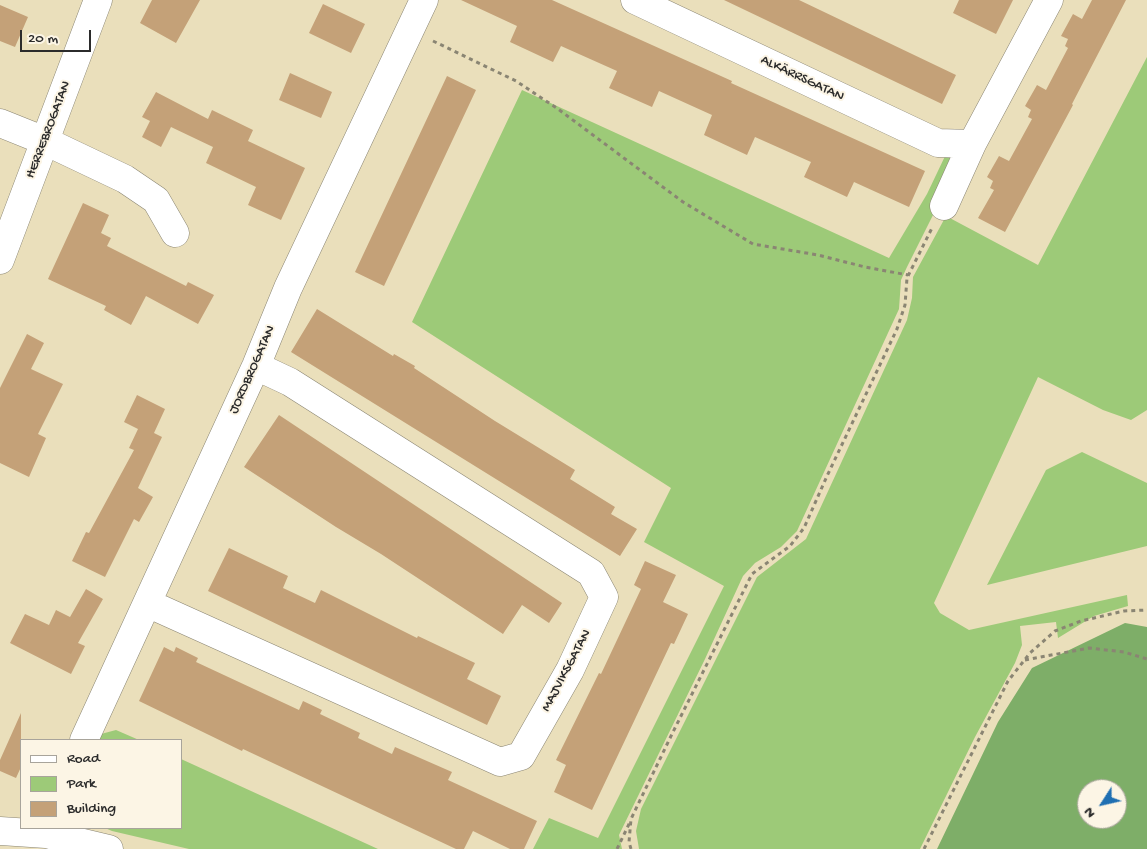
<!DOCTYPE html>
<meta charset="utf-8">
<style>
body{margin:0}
#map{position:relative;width:1147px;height:849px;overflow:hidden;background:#eadfbb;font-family:"Gochi Hand",sans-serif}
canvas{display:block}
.legend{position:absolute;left:20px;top:739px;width:162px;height:90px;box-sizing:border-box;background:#fcf5e5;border:1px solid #a8a49b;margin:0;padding:6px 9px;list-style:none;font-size:15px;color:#2b2b2b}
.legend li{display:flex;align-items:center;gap:10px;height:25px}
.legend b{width:25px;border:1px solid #a8a49b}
.north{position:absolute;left:1077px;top:779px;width:50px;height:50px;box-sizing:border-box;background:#fcf5e5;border:1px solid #a8a49b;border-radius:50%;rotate:235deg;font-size:14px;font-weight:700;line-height:20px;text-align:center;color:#2b2b2b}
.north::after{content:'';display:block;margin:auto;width:18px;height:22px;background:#1f6fb2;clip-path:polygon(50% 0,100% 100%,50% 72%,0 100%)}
.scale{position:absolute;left:20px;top:30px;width:71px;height:22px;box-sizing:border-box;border:2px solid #2b2b2b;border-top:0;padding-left:6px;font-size:15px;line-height:18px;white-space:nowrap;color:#2b2b2b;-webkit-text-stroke:4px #fcf5e5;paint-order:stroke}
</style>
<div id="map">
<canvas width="1147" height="849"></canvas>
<ul class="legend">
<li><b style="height:6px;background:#fff"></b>Road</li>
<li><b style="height:14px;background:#9dca78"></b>Park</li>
<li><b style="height:14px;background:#c4a178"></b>Building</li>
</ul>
<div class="north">N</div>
<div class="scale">20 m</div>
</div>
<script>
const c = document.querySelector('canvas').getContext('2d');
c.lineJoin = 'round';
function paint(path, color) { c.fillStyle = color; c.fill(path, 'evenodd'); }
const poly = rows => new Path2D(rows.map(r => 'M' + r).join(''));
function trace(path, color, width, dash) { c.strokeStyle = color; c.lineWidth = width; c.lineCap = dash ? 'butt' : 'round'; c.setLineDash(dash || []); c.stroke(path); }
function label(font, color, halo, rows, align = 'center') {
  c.font = font + ' "Gochi Hand",sans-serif'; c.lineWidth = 4; c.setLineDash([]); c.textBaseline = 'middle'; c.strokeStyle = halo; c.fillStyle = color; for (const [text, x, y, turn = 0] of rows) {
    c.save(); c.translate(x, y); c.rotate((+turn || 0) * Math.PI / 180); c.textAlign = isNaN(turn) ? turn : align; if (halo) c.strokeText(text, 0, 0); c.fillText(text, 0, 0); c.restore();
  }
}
paint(poly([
 [1147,57,1147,410,1131,420,1103,410,1038,377,934,603,940,613,969,630,1127,595,1128,606,1094,616,1058,638,1056,622,1020,626,1022,645,1015,663,975,737,920,849,639,849,636,831,641,809,757,577,806,539,907,320,912,298,913,277,946,216,1038,265],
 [522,90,889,258,927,194,947,152,959,163,907,267,901,280,899,309,797,531,781,547,755,563,743,576,705,659,619,835,622,849,533,849,549,818,598,838,724,586,644,542,671,488,412,322],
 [1082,452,1147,483,1147,546,987,585,1046,470],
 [116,730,139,740,98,740,101,734],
 [181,759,378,849,189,849,112,831,105,828,181,828]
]), '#9dca78');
paint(poly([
 [1125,623,1147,627,1147,849,937,849,998,722,1032,668],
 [1087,789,1117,789,1117,819,1087,819]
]), '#7eae68');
paint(poly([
 [152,0,200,0,176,43,140,23],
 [461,0,552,0,732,81,731,83,925,171,909,207,854,182,847,197,804,177,811,162,755,137,747,155,704,135,712,115,659,91,652,107,609,88,617,71,561,46,553,62,510,42,517,26],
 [724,0,799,0,956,75,942,104],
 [959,0,1013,0,996,34,953,13],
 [1092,0,1126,0,1072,104,1073,105,1005,232,978,218,994,190,990,188,993,181,987,177,999,156,1009,161,1032,119,1028,117,1031,110,1025,106,1037,85,1046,90,1068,48,1065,46,1068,39,1061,36,1073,14,1082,19],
 [323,4,365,24,351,53,309,33],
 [0,5,28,17,15,47,0,41],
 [290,73,332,92,321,118,279,100],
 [447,76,476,90,384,286,355,272],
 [156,92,208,119,212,110,253,130,248,141,305,168,281,220,248,205,256,187,206,163,213,147,171,127,161,147,142,137,150,121,142,117],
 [83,203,109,215,101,233,111,238,107,246,186,286,188,282,214,295,198,324,146,296,131,325,104,310,106,306,48,279],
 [317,309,393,356,394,354,415,366,414,368,495,421,575,470,570,479,615,507,611,514,637,529,620,556,291,352],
 [27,334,44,343,31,369,63,384,38,434,46,438,29,477,0,463,0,388],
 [137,395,165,409,154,433,162,437,138,488,153,497,139,522,134,519,105,577,72,561,86,532,89,533,134,450,129,448,138,429,124,422],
 [279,415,562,603,549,623,522,605,503,634,381,554,336,527,244,467],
 [229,548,288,576,283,588,315,603,321,590,417,638,418,636,475,663,467,679,501,696,487,725,208,591],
 [645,561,676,575,663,602,688,614,674,644,671,643,592,810,554,792,566,765,556,760,599,673,601,674,641,589,634,585],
 [86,589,103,599,78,643,85,646,71,674,10,643,25,614,49,625,56,610,70,617],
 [164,647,174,652,176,647,198,658,196,662,299,710,303,701,322,710,320,714,360,733,358,738,392,754,395,747,452,772,448,780,537,821,524,849,510,849,473,831,464,849,456,849,243,749,242,751,139,701],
 [21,713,21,767,16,778,0,771,0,760]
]), '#c4a178');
const street = poly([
 [635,0,938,143,972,144],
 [0,123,45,141,125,179,156,200,175,233],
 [944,206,972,144,1049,0],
 [0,260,98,0],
 [147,603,500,762,521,756,570,670,604,597,591,573,290,382,256,366],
 [84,740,256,366,288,288,424,0]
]);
const secondary = poly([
 [0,831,46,834,109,849]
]);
trace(street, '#8a8573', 29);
trace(secondary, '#8a8573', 29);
trace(poly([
 [433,41,516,81,558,109,683,202,753,244,818,255,865,267,908,275],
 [1025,660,1089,648,1124,652,1147,659],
 [617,849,630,822],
 [631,849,629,842,631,819,672,734,752,574,790,546,804,528,827,476,897,329,905,305,907,278,932,228],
 [924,849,1008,681,1030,653,1055,631,1081,621,1124,611,1147,610]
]), '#8a8573', 3, [4, 4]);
trace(street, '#fff', 28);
trace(secondary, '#fff', 28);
label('14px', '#2b2b2b', '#fcf5e5', [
 ["ALKÄRRSGATAN",802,79,25],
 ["HERREBROGATAN",49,130,-69],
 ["JORDBROGATAN",253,370,-66],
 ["MAJVIKSGATAN",567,671,-62]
]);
</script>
